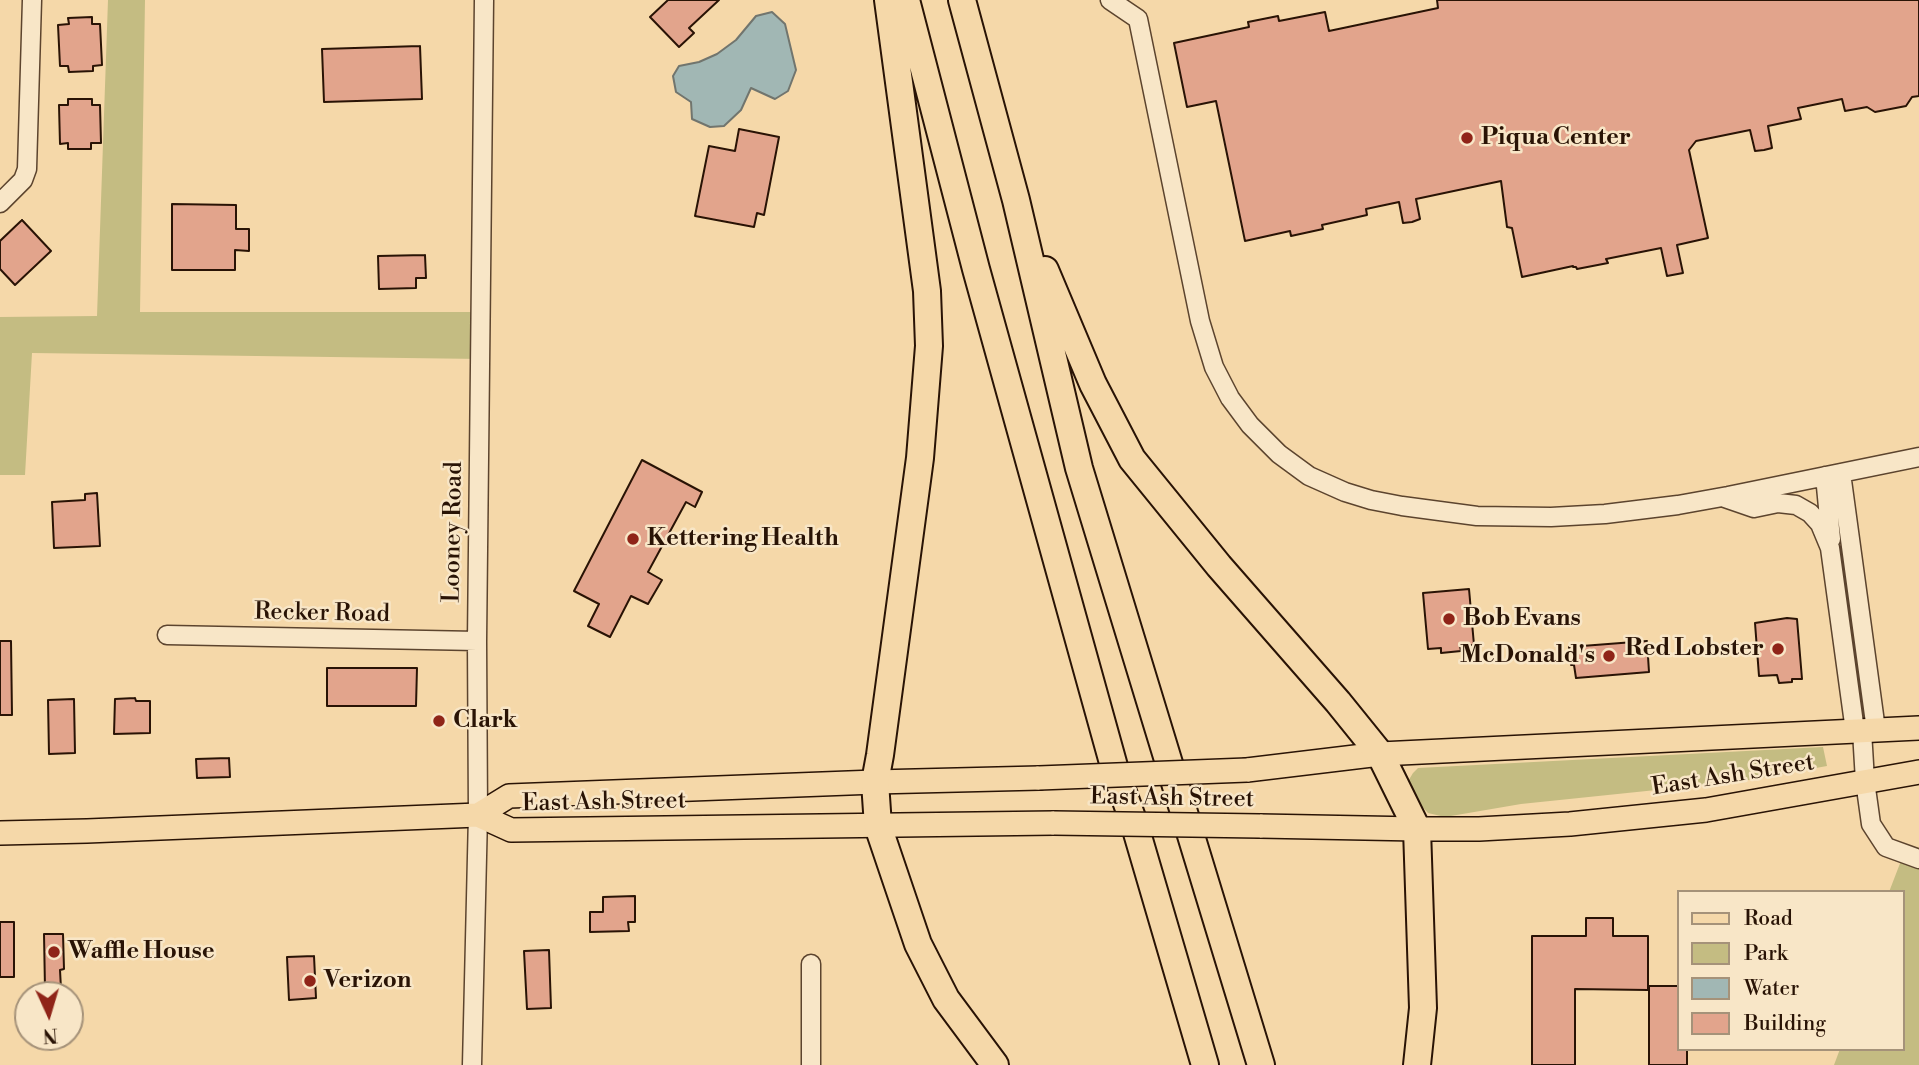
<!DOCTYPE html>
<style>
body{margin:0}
#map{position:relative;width:1919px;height:1065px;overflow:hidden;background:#f5d8a9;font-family:"Libre Bodoni",serif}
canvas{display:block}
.legend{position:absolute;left:1677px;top:890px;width:228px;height:161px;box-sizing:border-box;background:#f8e6c7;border:2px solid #a59279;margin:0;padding:9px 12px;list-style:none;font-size:21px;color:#291305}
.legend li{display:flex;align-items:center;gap:14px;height:35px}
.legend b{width:35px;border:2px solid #a59279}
.north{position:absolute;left:14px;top:981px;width:70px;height:70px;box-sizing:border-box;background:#f8e6c7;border:2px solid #a59279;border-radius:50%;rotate:176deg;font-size:19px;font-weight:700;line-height:28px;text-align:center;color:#291305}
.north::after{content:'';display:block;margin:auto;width:24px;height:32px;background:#8f2418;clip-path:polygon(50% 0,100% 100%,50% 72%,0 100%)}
</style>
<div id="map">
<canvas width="1919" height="1065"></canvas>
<ul class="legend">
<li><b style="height:9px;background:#f5d8a9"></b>Road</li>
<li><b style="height:19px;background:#c4bc82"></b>Park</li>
<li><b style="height:19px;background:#a1b7b4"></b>Water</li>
<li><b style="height:19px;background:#e2a48c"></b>Building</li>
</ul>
<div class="north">N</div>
</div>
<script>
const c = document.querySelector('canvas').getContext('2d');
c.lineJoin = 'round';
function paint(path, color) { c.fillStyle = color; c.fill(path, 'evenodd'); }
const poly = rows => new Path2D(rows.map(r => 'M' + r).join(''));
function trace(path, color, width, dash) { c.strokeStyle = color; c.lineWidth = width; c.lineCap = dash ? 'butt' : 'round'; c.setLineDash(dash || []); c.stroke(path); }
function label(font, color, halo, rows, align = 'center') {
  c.font = font + ' "Libre Bodoni",serif'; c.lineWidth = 5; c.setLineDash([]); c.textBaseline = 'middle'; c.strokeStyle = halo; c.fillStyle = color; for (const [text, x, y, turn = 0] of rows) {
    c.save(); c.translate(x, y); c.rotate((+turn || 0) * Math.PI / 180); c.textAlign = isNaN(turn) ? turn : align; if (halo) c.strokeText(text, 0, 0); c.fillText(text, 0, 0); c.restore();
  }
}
paint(poly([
 [108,0,145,0,140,312,482,312,481,359,32,353,25,475,0,475,0,317,97,316],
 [1823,747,1827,766,1743,781,1521,804,1445,817,1428,813,1416,800,1407,783,1413,773,1418,768],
 [1904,853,1919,859,1919,1065,1834,1065,1840,1049,1903,1049,1903,892,1889,892]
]), '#c4bc82');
const water = poly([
 [772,12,785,24,796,70,788,91,775,99,751,88,741,110,724,126,710,127,692,119,691,102,676,92,673,76,679,66,699,62,717,54,736,40,756,16,772,12]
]);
paint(water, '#a1b7b4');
trace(water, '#71756e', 2);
const building = poly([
 [668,0,719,0,689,28,694,33,679,47,650,17,668,0],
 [1437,0,1919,0,1919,96,1912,97,1906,106,1875,112,1867,107,1845,111,1842,99,1798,108,1801,119,1768,126,1772,148,1764,150,1755,151,1750,130,1696,141,1689,150,1708,238,1677,245,1683,273,1667,276,1661,248,1606,259,1608,263,1577,269,1576,267,1573,267,1573,266,1522,277,1512,228,1507,227,1501,181,1416,199,1420,219,1412,222,1403,223,1399,202,1366,209,1367,215,1322,225,1323,229,1291,236,1290,231,1245,241,1216,101,1187,107,1174,43,1249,27,1248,22,1278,16,1279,21,1325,12,1329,31,1438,8,1437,0],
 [92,17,92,24,100,24,102,65,93,66,93,71,69,72,68,66,60,66,58,25,69,24,68,18,92,17],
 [420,46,422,99,324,102,322,49,420,46],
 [68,99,92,99,92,105,100,105,101,143,91,143,91,149,68,149,68,143,60,144,59,105,68,105,68,99],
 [739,129,779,137,764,215,757,213,754,227,695,216,709,146,735,151,739,129],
 [172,204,236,205,236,229,249,229,249,251,235,250,235,270,172,270,172,204],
 [22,220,51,251,15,285,0,269,0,241,22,220],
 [425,255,426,278,416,278,416,288,379,289,378,256,425,255],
 [642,460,702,492,695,507,686,502,648,572,662,580,648,604,631,596,610,637,588,626,599,604,574,591,642,460],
 [97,493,100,546,54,548,52,502,85,500,85,494,97,493],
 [1469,589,1474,645,1460,646,1461,651,1441,653,1441,648,1428,649,1423,593,1469,589],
 [1787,618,1797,619,1802,679,1792,679,1792,682,1779,683,1777,675,1759,676,1755,623,1787,618],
 [0,641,11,641,12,715,0,715,0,641],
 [1647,641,1649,672,1576,678,1574,665,1571,665,1569,647,1647,641],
 [327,668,417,668,416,706,327,706,327,668],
 [135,698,136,701,150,701,150,733,114,734,115,699,135,698],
 [74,699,75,753,49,754,48,700,74,699],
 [229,758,230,777,197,778,196,759,229,758],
 [635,896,635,922,628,922,629,931,590,932,590,912,603,912,603,897,635,896],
 [1586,918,1613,918,1613,936,1648,936,1648,990,1575,989,1575,1065,1532,1065,1532,936,1586,936,1586,918],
 [0,922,14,922,14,977,0,977,0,922],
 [44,934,63,934,64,969,60,970,61,989,45,989,44,934],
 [549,950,551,1008,527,1009,524,951,549,950],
 [314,956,316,998,289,1000,287,957,314,956],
 [1649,986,1679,986,1679,1049,1687,1049,1687,1065,1649,1065,1649,986]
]);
paint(building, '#e2a48c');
trace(building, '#291305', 2);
const minor = poly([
 [1110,0,1138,19,1200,321,1214,367,1230,398,1250,425,1279,454,1309,476,1345,492,1371,500,1402,506,1477,516,1551,517,1605,514,1678,505,1728,496,1919,457],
 [0,203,23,180,27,169,32,0],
 [1841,473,1876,730],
 [1825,476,1831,539],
 [1725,498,1754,508,1778,503,1796,505,1810,513,1820,524,1830,548,1855,731],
 [167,635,477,641],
 [1862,731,1865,781,1871,824,1886,847,1919,859],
 [811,964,811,1065],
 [472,1065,478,815,477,641,484,0]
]);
const major = poly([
 [1247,770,1380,754,1919,728],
 [478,815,509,796,875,782,1039,778],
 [1260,826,1417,829,1479,829,1570,824,1706,810,1919,772],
 [0,833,87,831,478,815,511,830,1054,823]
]);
const highway = poly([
 [888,0,927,291,929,346,920,458,880,755,875,782,878,826,918,944,946,999,995,1065],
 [906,0,976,269,1115,770,1135,826,1205,1065],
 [962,0,1016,200,1079,468,1261,1065],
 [1045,270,1093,384,1132,459,1219,566,1338,702,1380,754,1417,829,1423,1008,1417,1065]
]);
trace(minor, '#5c442e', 21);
trace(major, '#291305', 26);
trace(highway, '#291305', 30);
trace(minor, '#f8e6c7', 18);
trace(major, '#f5d8a9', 23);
trace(highway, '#f5d8a9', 26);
const majorBridge = poly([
 [1039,778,1247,770],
 [1054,823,1260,826]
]);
trace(majorBridge, '#291305', 26, []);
trace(majorBridge, '#f5d8a9', 23);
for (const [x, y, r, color] of [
 [1467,138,7,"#8f2418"],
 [633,539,7,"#8f2418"],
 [1449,619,7,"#8f2418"],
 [1778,649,7,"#8f2418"],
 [1609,656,7,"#8f2418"],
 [439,721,7,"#8f2418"],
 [54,952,7,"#8f2418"],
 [310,981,7,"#8f2418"]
]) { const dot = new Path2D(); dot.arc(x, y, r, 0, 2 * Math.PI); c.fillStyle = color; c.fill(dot); trace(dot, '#f8e6c7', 2.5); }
label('bold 24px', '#291305', '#f8e6c7', [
 ["Piqua Center",1481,138],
 ["Kettering Health",647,539],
 ["Bob Evans",1463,619],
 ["Red Lobster",1764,649,"right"],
 ["McDonald's",1595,656,"right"],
 ["Clark",453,721],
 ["Waffle House",68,952],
 ["Verizon",324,981]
], 'left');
label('24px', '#291305', '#f8e6c7', [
 ["Looney Road",454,532,-89],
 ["Recker Road",322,614,1],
 ["East Ash Street",1733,776,-9],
 ["East Ash Street",1172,799,1],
 ["East Ash Street",604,803,-1]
]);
</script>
